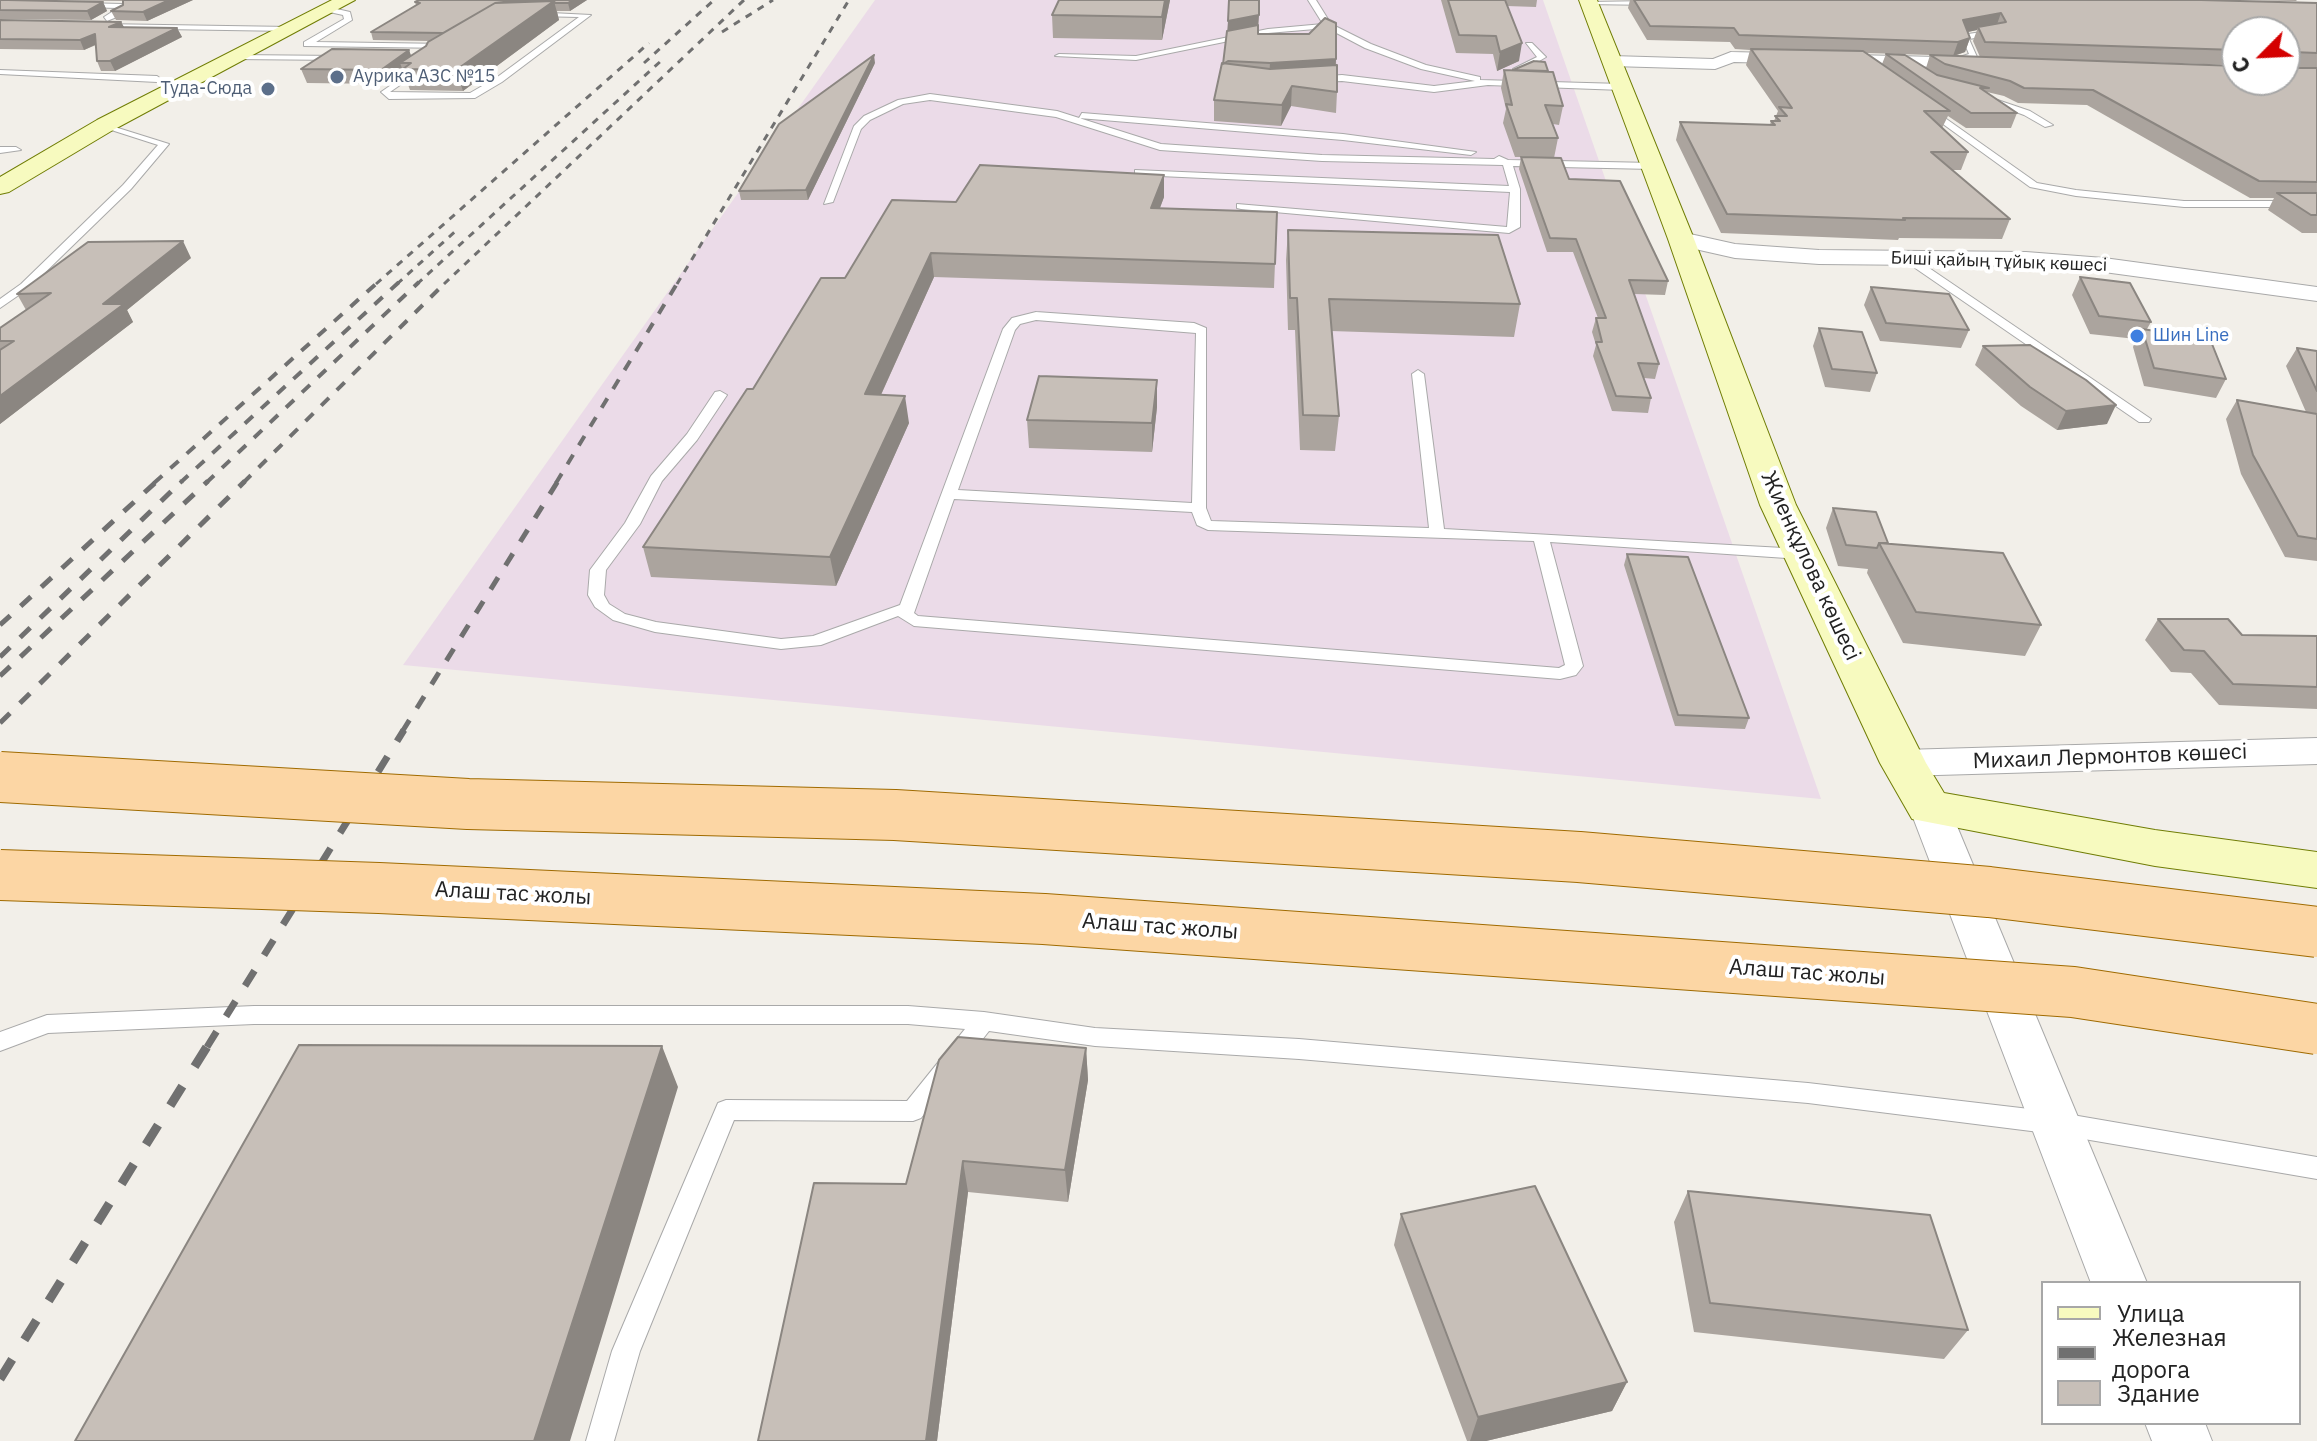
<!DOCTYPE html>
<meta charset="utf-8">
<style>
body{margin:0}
#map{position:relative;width:2317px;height:1441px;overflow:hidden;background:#f2efe9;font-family:"IBM Plex Sans",sans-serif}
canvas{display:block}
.legend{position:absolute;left:2041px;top:1281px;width:260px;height:144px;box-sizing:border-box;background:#fff;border:2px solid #a7a7a7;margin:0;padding:10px 14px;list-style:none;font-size:24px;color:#222}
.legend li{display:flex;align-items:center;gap:16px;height:40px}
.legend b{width:40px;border:2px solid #a7a7a7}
.north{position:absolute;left:2221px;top:16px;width:80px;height:80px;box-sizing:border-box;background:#fff;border:2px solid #a7a7a7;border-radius:50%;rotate:246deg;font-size:22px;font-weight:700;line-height:32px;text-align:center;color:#222}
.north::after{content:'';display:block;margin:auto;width:28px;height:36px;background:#d40000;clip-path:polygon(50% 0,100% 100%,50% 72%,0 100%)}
</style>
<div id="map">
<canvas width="2317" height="1441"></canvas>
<ul class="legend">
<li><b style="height:10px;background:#f7fabf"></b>Улица</li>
<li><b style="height:10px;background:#707070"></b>Железная дорога</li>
<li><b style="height:22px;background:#c7bfb8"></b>Здание</li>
</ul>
<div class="north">С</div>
</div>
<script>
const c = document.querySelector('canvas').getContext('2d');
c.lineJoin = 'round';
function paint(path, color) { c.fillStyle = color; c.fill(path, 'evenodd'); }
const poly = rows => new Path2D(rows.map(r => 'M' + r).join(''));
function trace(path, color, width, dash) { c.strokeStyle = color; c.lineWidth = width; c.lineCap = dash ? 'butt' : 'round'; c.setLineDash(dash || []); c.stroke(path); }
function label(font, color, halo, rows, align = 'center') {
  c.font = font + ' "IBM Plex Sans",sans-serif'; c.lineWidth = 8; c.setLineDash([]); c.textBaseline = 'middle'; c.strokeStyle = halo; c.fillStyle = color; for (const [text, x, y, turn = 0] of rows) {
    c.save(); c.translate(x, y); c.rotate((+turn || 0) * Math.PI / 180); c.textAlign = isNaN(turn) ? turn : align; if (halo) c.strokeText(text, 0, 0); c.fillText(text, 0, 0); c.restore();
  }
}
paint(poly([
 [875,0,1543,0,1821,799,403,665]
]), '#ebdbe8');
const lane = poly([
 [1308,0,1316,0,1331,24,1371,44,1426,65,1480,77,1480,80,1622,84,1626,87,1622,90,1488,85,1434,92,1342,81,1311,82,1314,77,1342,75,1434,86,1475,81,1421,69,1365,48,1327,28,1268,33,1136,60,1055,56,1059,54,1136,56,1268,29,1323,24,1308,0],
 [1650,1,1653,5,1585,4,1589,2,1650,1],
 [82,3,122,4,126,6,124,14,107,21,104,17,118,8,79,7,82,3],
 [328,7,350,12,352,20,316,42,448,44,452,46,448,48,304,46,304,42,344,19,343,15,325,11,328,7],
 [531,12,591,15,502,82,475,98,389,99,381,92,423,63,426,67,390,92,470,93,496,78,579,17,534,16,531,12],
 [101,24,290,27,294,29,290,31,98,28,101,24],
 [1996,30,1999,34,1969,39,1977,57,1950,64,1950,60,1969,54,1961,35,1996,30],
 [1526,43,1532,43,1546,57,1519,73,1513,73,1513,69,1537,57,1526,43],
 [236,55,341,56,345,58,341,60,233,59,236,55],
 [0,70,157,76,161,79,157,82,0,74,0,70],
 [1971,91,2030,111,2053,125,2045,127,2024,115,1971,95,1971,91],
 [930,94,1057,111,1161,144,1322,155,1494,159,1499,156,1508,160,1653,163,1658,166,1653,169,1513,166,1520,189,1520,227,1509,233,1241,209,1237,208,1237,204,1507,227,1510,192,1138,175,1135,174,1135,170,1509,186,1503,165,1322,161,1160,150,1056,117,930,100,903,104,870,120,861,129,833,202,824,204,854,126,864,116,898,100,930,94],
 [1928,106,2037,183,2076,190,2184,201,2317,201,2317,207,2184,207,2076,196,2030,187,1925,111,1928,106],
 [1082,113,1343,134,1476,152,1471,155,1343,140,1079,118,1082,113],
 [102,123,169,144,131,189,29,288,0,308,0,299,21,284,123,185,158,145,102,127,102,123],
 [0,147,16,147,21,150,0,153,0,147],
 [1902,255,1910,255,2151,419,2149,422,2139,422,1902,259,1902,255],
 [1036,312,1194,323,1206,328,1206,508,1211,521,1429,528,1412,374,1418,370,1424,374,1444,529,1801,549,1809,554,1801,559,1550,542,1583,666,1576,675,1560,679,914,626,898,616,821,645,781,649,655,632,613,620,595,607,588,595,590,570,625,523,651,476,687,434,715,392,720,391,727,395,697,440,662,481,640,524,606,570,604,595,609,604,625,614,656,622,781,639,813,636,900,605,1003,329,1012,318,1036,312],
 [1036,320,1196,333,1192,503,958,490,1015,330,1020,324,1036,320],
 [954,499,1192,512,1197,525,1208,530,1534,541,1565,665,1559,668,918,616,914,613,954,499],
 [254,1006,908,1006,984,1012,1095,1028,1299,1039,1808,1083,2055,1112,2317,1157,2317,1179,2055,1134,1808,1103,1299,1059,1095,1046,989,1031,921,1118,913,1121,734,1120,640,1351,614,1441,586,1441,612,1351,718,1103,726,1100,907,1101,965,1029,908,1024,254,1024,48,1033,0,1051,0,1032,47,1015,254,1006]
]);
const street = poly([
 [1731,52,1978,58,1987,63,1978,68,1734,62,1715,69,1612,66,1603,61,1612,56,1713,59,1731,52],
 [1681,232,1735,244,1819,250,2026,252,2104,258,2317,287,2317,301,2104,272,2026,266,1819,264,1735,258,1673,244,1670,239,1673,234,1681,232],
 [2317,738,2317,764,1903,776,1889,772,1883,763,1889,754,1903,750,2317,738],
 [1929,793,1943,797,1949,807,2147,1283,2091,1283,1909,807,1915,797,1929,793],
 [2145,1423,2205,1423,2212,1441,2152,1441,2145,1423]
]);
const secondary = poly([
 [332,0,355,0,113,130,9,192,0,194,0,177,97,120,332,0],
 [1579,0,1597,0,1694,239,1796,505,1926,763,1944,793,2155,830,2317,852,2317,888,2155,866,1912,819,1880,763,1760,505,1668,239,1579,0]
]);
trace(lane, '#a9a9a9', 2);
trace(street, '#a9a9a9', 2);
trace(secondary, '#707d05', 2);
paint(lane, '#fff');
paint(street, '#fff');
paint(secondary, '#f7fabf');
trace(poly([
 [722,32,773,0],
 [644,63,714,0],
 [376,284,649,43],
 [397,284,459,228],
 [417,284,662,60],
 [444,284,744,0],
 [677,284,849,0]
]), '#707070', 3, [7, 7]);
trace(poly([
 [154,483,378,282],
 [180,483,399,282],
 [206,483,419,282],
 [243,483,446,282],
 [556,483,678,282]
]), '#707070', 4, [11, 11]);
trace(poly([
 [0,625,157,481],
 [0,657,182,481],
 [0,676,208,481],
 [0,723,245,481],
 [402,732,558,481]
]), '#707070', 5, [14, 14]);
trace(poly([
 [207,1047,404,730]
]), '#707070', 7, [18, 18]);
trace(poly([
 [0,1379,208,1045]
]), '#707070', 9, [23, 23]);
const primaryBridge = poly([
 [0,777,468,804,895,815,1579,857,1989,892,2317,932],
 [0,875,379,888,1044,919,2073,992,2317,1029]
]);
trace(primaryBridge, '#a06b00', 52, []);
trace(primaryBridge, '#fcd6a4', 50);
paint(poly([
 [0,0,103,2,107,11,91,20,0,19],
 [13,0,193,0,147,21,116,20,111,11,123,5,123,1],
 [587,0,570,11,557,11,559,20,463,91,410,90,403,71,386,84,307,83,301,69,409,50,411,56,426,46,429,41,373,40,371,32,416,5,415,2],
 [1059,0,1170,0,1162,40,1053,38,1052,15],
 [1259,0,1258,34,1336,59,1337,92,1336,113,1291,106,1281,126,1214,121,1214,100,1223,64],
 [1441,0,1537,0,1536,7,1507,6,1519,61,1497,71,1493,54,1456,53],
 [1630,0,2201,0,2317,3,2317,68,2291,67,2317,68,2317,233,2302,233,2268,210,2274,198,2250,198,2087,105,2018,103,2004,96,1987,92,1987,93,2017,113,2011,128,1966,128,1948,116,1942,128,1968,152,1961,170,1952,170,2010,219,2002,239,1899,238,1898,240,1721,233,1676,140,1680,122,1770,125,1771,121,1774,121,1778,111,1746,65,1750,50,1735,49,1730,42,1647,40,1628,8],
 [1977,30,1973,41,1980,57,1954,56,1965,52,1970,38,1968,32],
 [2237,32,2285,80,2036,59,2237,65],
 [1867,53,1930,55,1926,68,1886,54,1882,64],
 [2237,0,2297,0,2296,1],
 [0,20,121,22,124,27,177,28,182,37,115,71,101,71,97,61,96,45,84,50,0,49],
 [875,63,808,200,741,200,739,191],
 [1504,70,1548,71,1563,106,1559,125,1553,124,1558,138,1554,158,1569,179,1668,281,1665,295,1634,294,1659,364,1655,379,1644,378,1651,398,1648,413,1612,411,1593,356,1596,345,1592,332,1596,318,1598,318,1573,252,1547,252,1519,169,1521,157,1515,157,1503,123,1506,109,1501,88],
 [1164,197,1160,208,1277,212,1274,288,934,277,881,395,909,423,836,586,651,577,643,547,753,389,845,278,956,202],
 [1288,230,1520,304,1514,337,1331,331,1339,416,1335,451,1300,450,1295,330,1288,330,1286,260],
 [191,258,127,310,133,322,0,424,0,328,26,310,17,294],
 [2080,277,2151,322,2147,329,2226,379,2216,398,2144,386,2133,347,2136,339,2090,334,2072,295],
 [1871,287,1969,330,1961,348,1880,341,1864,305],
 [1819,328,1877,373,1870,392,1825,387,1813,346],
 [1983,346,2107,424,2057,430,2021,406,1975,365],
 [2297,348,2317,351,2317,561,2285,557,2241,474,2226,419,2237,400,2306,412,2286,366],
 [1157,407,1152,452,1029,448,1027,420],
 [1833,508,1888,543,2041,625,2025,656,1903,643,1867,573,1868,569,1838,566,1826,528],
 [1627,554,1749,718,1745,729,1675,726,1624,565],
 [2158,619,2242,635,2317,636,2317,709,2219,705,2191,673,2171,672,2145,640],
 [1086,1048,1088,1080,1068,1202,968,1192,937,1441,758,1441,906,1184],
 [1688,1191,1968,1330,1944,1359,1694,1332,1674,1222],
 [1401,1214,1627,1382,1612,1411,1486,1441,1467,1441,1394,1245]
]), '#aba49e');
paint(poly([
 [169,0,193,0,147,21,143,12],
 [573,0,587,0,570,11,568,3],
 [1165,0,1170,0,1162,40,1162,17],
 [554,1,559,20,463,91,456,70],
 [103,2,107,11,91,20,87,11],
 [2001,13,1996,27,1978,27,1977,30,1958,34,1963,20],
 [1259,15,1258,28,1227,34,1228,21],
 [121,22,126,31,109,27],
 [177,28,182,37,115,71,110,61],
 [95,34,99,43,84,50,80,40],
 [1970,38,1965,52,1953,56,1958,42],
 [1522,43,1519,61,1497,71,1500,52],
 [409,50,414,64,400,63,403,71,386,84,381,70],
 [874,55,875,63,808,200,806,190],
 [1336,59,1335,72,1269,77,1270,63],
 [1292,86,1291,106,1281,126,1282,105],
 [1164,175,1164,197,1151,231,1151,208],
 [183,241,191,258,127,310,133,322,0,424,0,396,103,304],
 [931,253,934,277,869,421,865,394],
 [1157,380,1157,407,1152,452,1152,423],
 [905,396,909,423,836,586,830,557],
 [2116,405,2107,424,2057,430,2066,411],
 [662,1046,678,1087,570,1441,534,1441],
 [1086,1048,1088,1080,1068,1202,1065,1170],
 [963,1161,968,1192,937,1441,926,1441],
 [1627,1382,1612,1411,1486,1441,1470,1441,1478,1417]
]), '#8b8681');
const building = poly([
 [0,0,8,0,103,2,87,11,0,10,0,0],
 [123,0,169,0,143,12,111,11,123,5,123,0],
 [419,0,573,0,568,3,555,3,554,1,512,1,495,3,443,33,371,32,420,3,415,2,419,0],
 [1059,0,1165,0,1162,17,1052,15,1059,0],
 [1229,0,1259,0,1259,15,1228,21,1229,0],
 [1448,0,1505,0,1522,43,1500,52,1496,36,1459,35,1448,0],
 [1634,0,2201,0,2317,3,2317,53,2292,52,2289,55,2291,68,2317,68,2317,182,2259,181,2093,90,2024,88,2010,81,1945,64,1930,55,2237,66,2237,80,2285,80,2285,32,2237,32,2237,50,1985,42,1978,27,2006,22,2001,13,1963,20,1970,38,1958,42,1739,35,1734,28,1650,26,1634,0],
 [554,1,456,70,403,69,411,63,400,63,426,46,428,42,495,3,554,1],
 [1325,18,1336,23,1336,59,1270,63,1228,61,1223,64,1227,31,1258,25,1258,34,1309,34,1325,18],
 [0,20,121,22,109,27,177,28,110,61,97,61,95,34,80,40,0,39,0,20],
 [332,49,409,50,381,70,301,69,332,49],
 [1751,49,1863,51,1950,111,1924,111,1968,152,1931,152,2010,219,1903,218,1905,220,1727,214,1680,122,1775,125,1771,121,1780,121,1775,116,1787,116,1779,107,1792,108,1751,49],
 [1886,54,1905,55,1937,75,1989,88,1980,88,2017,113,1971,113,1886,54],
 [874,55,806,190,739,191,779,124,874,55],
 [1534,61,1545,62,1548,71,1513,70,1534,61],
 [1222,63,1270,69,1337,65,1337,92,1292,86,1282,105,1214,100,1222,63],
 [1504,70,1553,72,1563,106,1545,105,1558,138,1518,138,1506,104,1512,105,1504,70],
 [1521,157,1561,158,1569,179,1620,181,1668,281,1629,280,1659,364,1638,363,1651,398,1616,396,1596,342,1602,342,1596,318,1606,318,1576,239,1550,238,1521,157],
 [980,165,1164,175,1151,208,1277,212,1275,264,931,253,865,394,905,396,830,557,643,547,747,389,753,389,821,278,845,278,892,200,956,202,980,165],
 [2277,193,2317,193,2317,215,2311,215,2277,193],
 [1288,230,1498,235,1520,304,1329,299,1339,416,1303,415,1297,298,1290,298,1288,230],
 [183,241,103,304,124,304,0,396,0,350,14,341,0,341,0,328,51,293,17,294,88,242,183,241],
 [2080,277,2130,283,2151,322,2099,316,2080,277],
 [1871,287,1949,294,1969,330,1886,323,1871,287],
 [1819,328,1862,332,1877,373,1832,369,1819,328],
 [2142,329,2210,339,2226,379,2154,368,2142,329],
 [2030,345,2086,380,2116,405,2066,411,2030,387,1983,346,2030,345],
 [2297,348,2317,351,2317,391,2297,348],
 [1039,376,1157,380,1152,423,1027,420,1039,376],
 [2237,400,2317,414,2317,539,2298,536,2253,455,2237,400],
 [1833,508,1876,512,1888,543,1879,543,1877,548,1846,545,1833,508],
 [1879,543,2003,553,2041,625,1916,612,1879,543],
 [1627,554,1688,557,1749,718,1678,715,1627,554],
 [2158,619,2228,619,2242,635,2317,636,2317,687,2233,684,2204,651,2184,650,2158,619],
 [958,1037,1086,1048,1065,1170,963,1161,926,1441,758,1441,814,1183,906,1184,939,1060,958,1037],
 [299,1045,662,1046,534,1441,75,1441,299,1045],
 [1535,1186,1627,1382,1478,1417,1401,1214,1535,1186],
 [1688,1191,1930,1215,1968,1330,1710,1303,1688,1191]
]);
paint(building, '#c7bfb8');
trace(building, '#8b8681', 2);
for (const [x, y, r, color] of [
 [337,77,8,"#5c6f8a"],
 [268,89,8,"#5c6f8a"],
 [2137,336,8,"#3f7fe0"]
]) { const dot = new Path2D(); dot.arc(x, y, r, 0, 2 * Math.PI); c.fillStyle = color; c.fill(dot); trace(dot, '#fff', 3); }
label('18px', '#4e5e75', '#fff', [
 ["Аурика АЗС №15",353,77],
 ["Туда-Сюда",252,89,"right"]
], 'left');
label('18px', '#222', '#fff', [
 ["Биші қайың тұйық көшесі",1999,262,2]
]);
label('18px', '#366cbe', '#fff', [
 ["Шин Line",2153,336]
], 'left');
label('22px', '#222', '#fff', [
 ["Жиенқұлова көшесі",1810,566,65],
 ["Михаил Лермонтов көшесі",2110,757,-2],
 ["Алаш тас жолы",513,894,3],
 ["Алаш тас жолы",1160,927,4],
 ["Алаш тас жолы",1807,973,4]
]);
</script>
